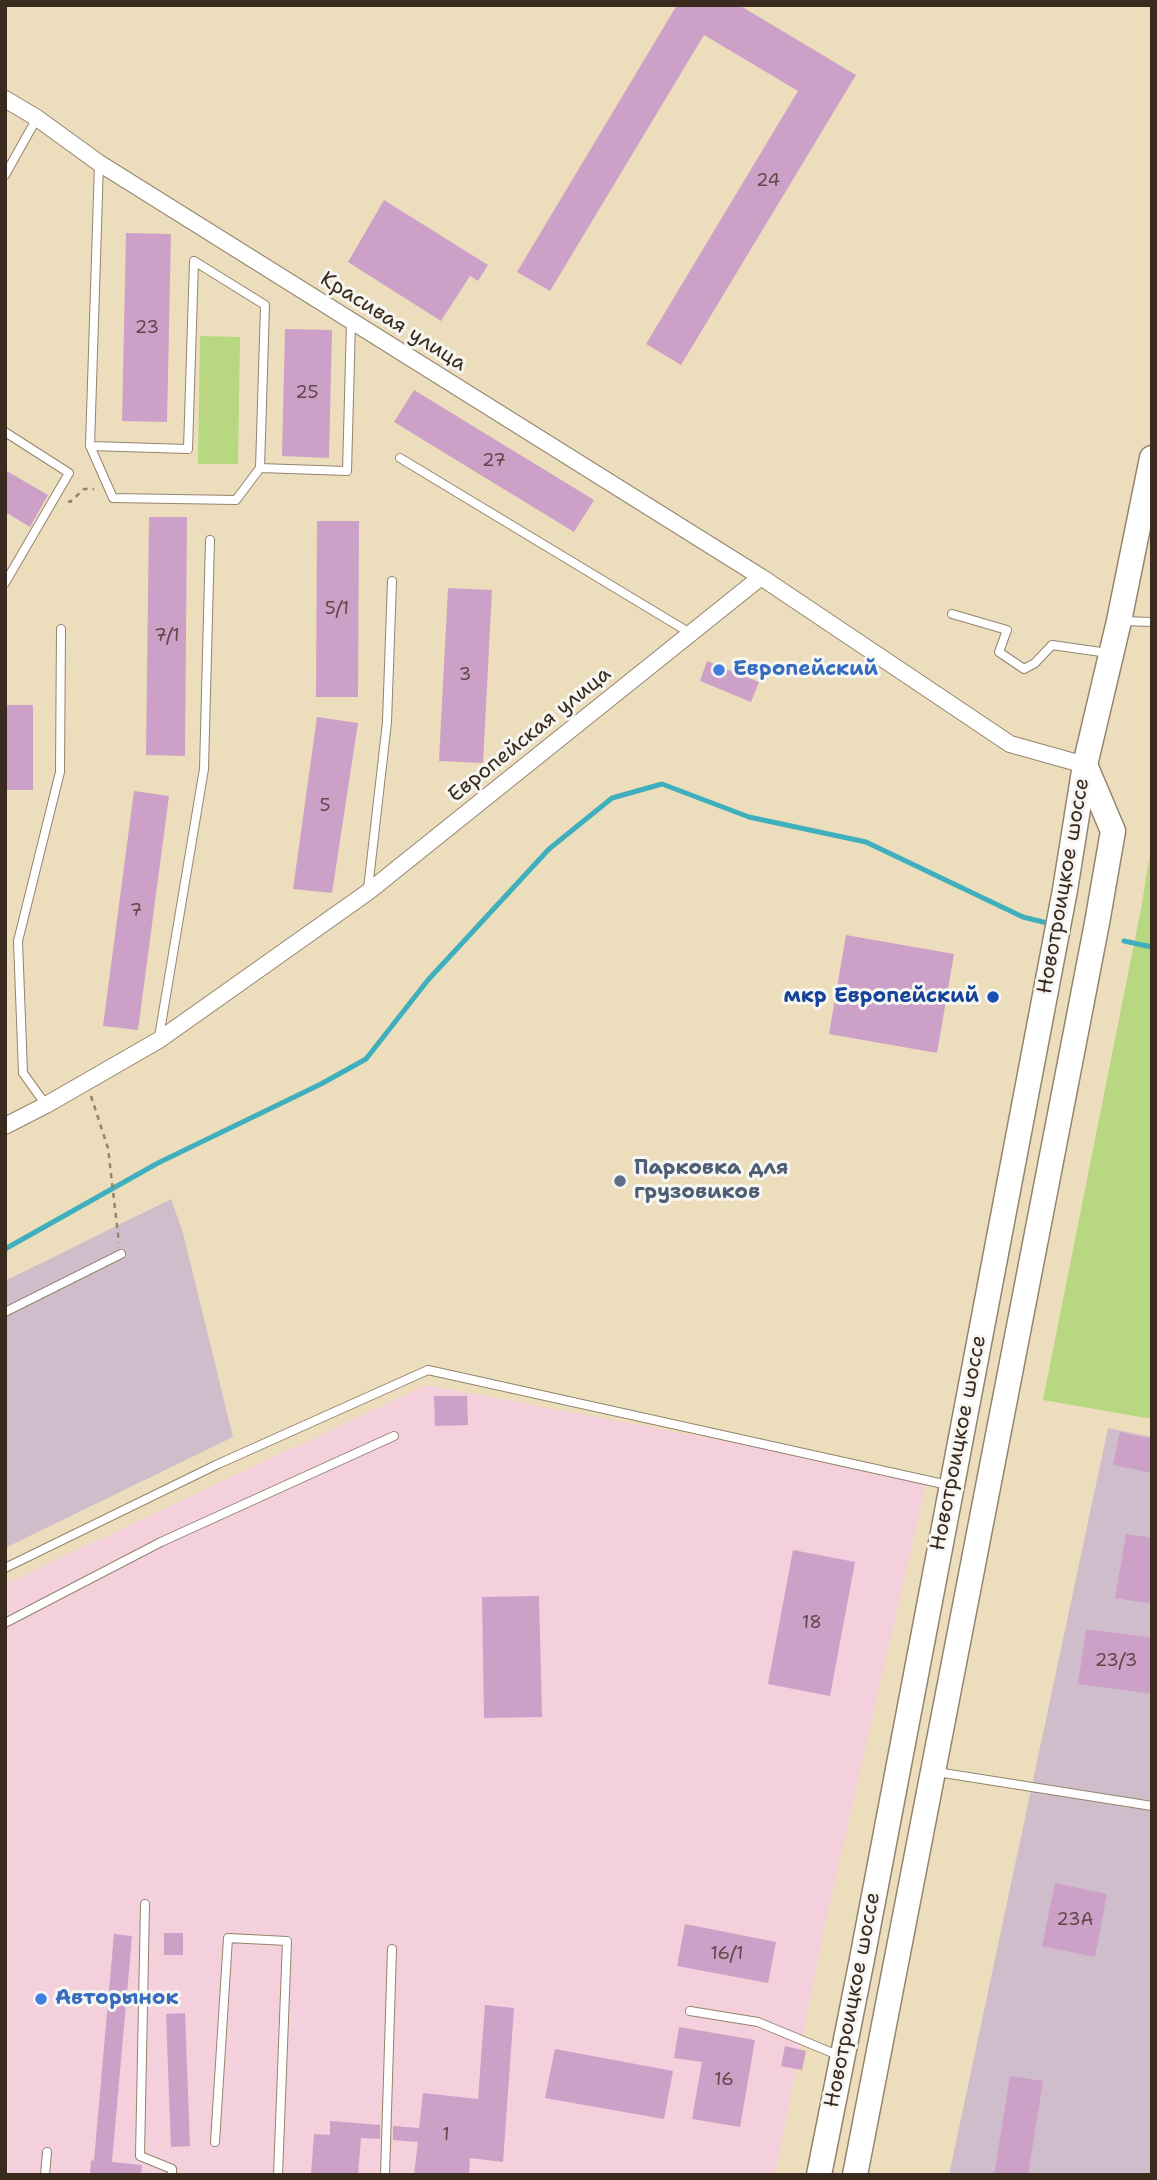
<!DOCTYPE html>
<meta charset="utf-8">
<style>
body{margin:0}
#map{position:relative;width:1157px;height:2180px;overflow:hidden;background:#ecdebc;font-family:"Shantell Sans",sans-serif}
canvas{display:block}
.frame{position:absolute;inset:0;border:7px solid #3b2a1e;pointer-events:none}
</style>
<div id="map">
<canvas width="1157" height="2180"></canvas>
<div class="frame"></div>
</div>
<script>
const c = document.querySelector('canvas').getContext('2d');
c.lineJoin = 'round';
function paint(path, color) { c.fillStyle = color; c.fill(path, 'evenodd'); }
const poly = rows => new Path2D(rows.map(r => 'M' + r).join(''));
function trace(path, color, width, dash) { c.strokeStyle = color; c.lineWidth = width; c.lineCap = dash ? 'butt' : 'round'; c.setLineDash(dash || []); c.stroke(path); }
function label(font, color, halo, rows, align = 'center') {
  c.font = font + ' "Shantell Sans",sans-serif'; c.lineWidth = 6; c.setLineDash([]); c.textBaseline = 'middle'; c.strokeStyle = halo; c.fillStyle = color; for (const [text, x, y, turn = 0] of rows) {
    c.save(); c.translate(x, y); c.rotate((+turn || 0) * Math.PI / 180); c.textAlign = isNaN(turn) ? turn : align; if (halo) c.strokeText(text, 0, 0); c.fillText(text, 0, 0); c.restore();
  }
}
paint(poly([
 [426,1385,927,1479,826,1920,775,2175,5,2175,5,1584]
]), '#f4cfdc');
paint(poly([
 [171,1199,183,1233,233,1437,5,1548,5,1281],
 [1108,1428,1152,1437,1152,2175,949,2175]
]), '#d0bdcc');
paint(poly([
 [200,336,240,337,238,464,198,464],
 [1152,842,1152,1419,1043,1400,1141,909]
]), '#b7d880');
trace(poly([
 [1124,941,1152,947],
 [5,1249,158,1163,321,1084,366,1059,428,980,549,849,612,798,662,784,749,817,866,842,1023,917,1047,923]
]), '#40afbd', 5);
paint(poly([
 [677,5,739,5,856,75,681,365,646,344,798,91,704,35,550,291,517,272],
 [384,200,488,265,478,281,470,276,441,321,348,262],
 [126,233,171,234,167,422,122,421],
 [285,329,332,330,329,458,282,456],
 [414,390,594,500,574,532,394,422],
 [5,470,48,495,30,527,5,512],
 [149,517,187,517,185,756,146,755],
 [317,521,359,521,358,697,316,697],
 [448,588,492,590,483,763,439,761],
 [707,661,759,682,751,702,700,681],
 [5,705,33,705,33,790,5,790],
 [317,717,358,723,332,893,293,889],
 [134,791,169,796,138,1030,103,1026],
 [846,935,954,954,937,1053,829,1034],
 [434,1396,467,1396,468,1425,435,1426],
 [1120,1432,1152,1439,1152,1473,1113,1465],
 [1126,1534,1152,1538,1152,1604,1115,1598],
 [793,1550,855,1562,830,1696,768,1684],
 [539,1596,542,1717,484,1718,482,1597],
 [1086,1629,1152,1638,1152,1694,1078,1684],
 [1055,1883,1107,1894,1095,1957,1042,1946],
 [685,1924,776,1942,768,1983,677,1966],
 [164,1933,183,1933,183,1955,164,1955],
 [114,1934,132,1936,112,2162,142,2165,141,2175,90,2175,91,2160,94,2161],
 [485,2005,514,2008,503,2162,470,2158,469,2175,414,2175,418,2142,393,2140,393,2126,419,2128,423,2093,478,2099],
 [185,2013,190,2146,171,2147,166,2014],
 [679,2027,755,2040,740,2127,692,2119,702,2062,674,2058],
 [785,2046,806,2051,802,2070,781,2066],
 [555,2049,673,2071,664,2119,545,2098],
 [1010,2076,1043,2081,1028,2175,994,2175],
 [330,2121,380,2125,380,2139,361,2138,358,2175,311,2175,314,2134,330,2135]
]), '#cda0c7');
const lane = poly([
 [99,163,90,446,188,449,194,261,265,305,260,468,347,471,351,322],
 [5,175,37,118],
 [5,432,69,473,5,583],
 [90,446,113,498,236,500,260,468],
 [400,458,690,633],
 [952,614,1007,630,999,652,1024,669,1035,663,1052,645,1108,653],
 [1122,621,1152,622],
 [368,889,387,722,392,581],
 [159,1037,204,769,210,540],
 [46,1105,23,1073,18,941,60,772,61,629],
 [5,1312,121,1254],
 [5,1568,216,1465,428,1370,948,1485],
 [5,1623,161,1542,394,1436],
 [937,1772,1152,1806],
 [145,1904,140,2156,172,2169,172,2175],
 [690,2011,758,2022,840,2056],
 [215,2142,228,1938,287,1941,278,2175],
 [45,2175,47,2152],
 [385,2175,392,1949]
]);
const street = poly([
 [5,99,37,118,99,163,761,577],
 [5,1126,46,1105,159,1040,368,892,761,577,1010,744,1085,765]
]);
const primary = poly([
 [819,2175,862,1959,1065,890,1085,765,1119,621,1152,458],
 [855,2175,1097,923,1113,831,1085,765]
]);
trace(lane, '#94846d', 10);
trace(street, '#94846d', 18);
trace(primary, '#94846d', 27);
trace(poly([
 [68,501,70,502,84,489,94,489],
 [91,1096,108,1148,119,1243]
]), '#94846d', 2.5, [5, 5]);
trace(lane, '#fff', 8);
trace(street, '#fff', 16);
trace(primary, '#fff', 24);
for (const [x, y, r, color] of [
 [719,670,7,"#3f7fe0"],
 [993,997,7,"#1a4fb4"],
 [620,1181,7,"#5c6f8a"],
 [41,1999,7,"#3f7fe0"]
]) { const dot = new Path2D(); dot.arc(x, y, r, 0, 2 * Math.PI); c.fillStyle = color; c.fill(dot); trace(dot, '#f6f6f2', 2.5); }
label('18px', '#604848', null, [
 ["24",768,181],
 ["23",147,328],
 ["25",307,393],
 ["27",494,461],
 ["5/1",337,609],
 ["7/1",167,636],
 ["3",465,675],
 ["5",325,806],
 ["7",136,911],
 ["18",812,1623],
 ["23/3",1116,1661],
 ["23А",1075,1920],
 ["16/1",727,1954],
 ["16",724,2080],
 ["1",446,2135]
]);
label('21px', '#3b2a1e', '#f6f6f2', [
 ["Красивая улица",393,322,32],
 ["Европейская улица",530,735,-39],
 ["Новотроицкое шоссе",1064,886,-80],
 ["Новотроицкое шоссе",959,1443,-79],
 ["Новотроицкое шоссе",853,2000,-79]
]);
label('bold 21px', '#366cbe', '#f6f6f2', [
 ["Европейский",733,670],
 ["Авторынок",55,1999]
], 'left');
label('bold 21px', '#164399', '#f6f6f2', [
 ["мкр Европейский",979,997]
], 'right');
label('bold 21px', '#4e5e75', '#f6f6f2', [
 ["Парковка для",634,1169],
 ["грузовиков",634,1193]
], 'left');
</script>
